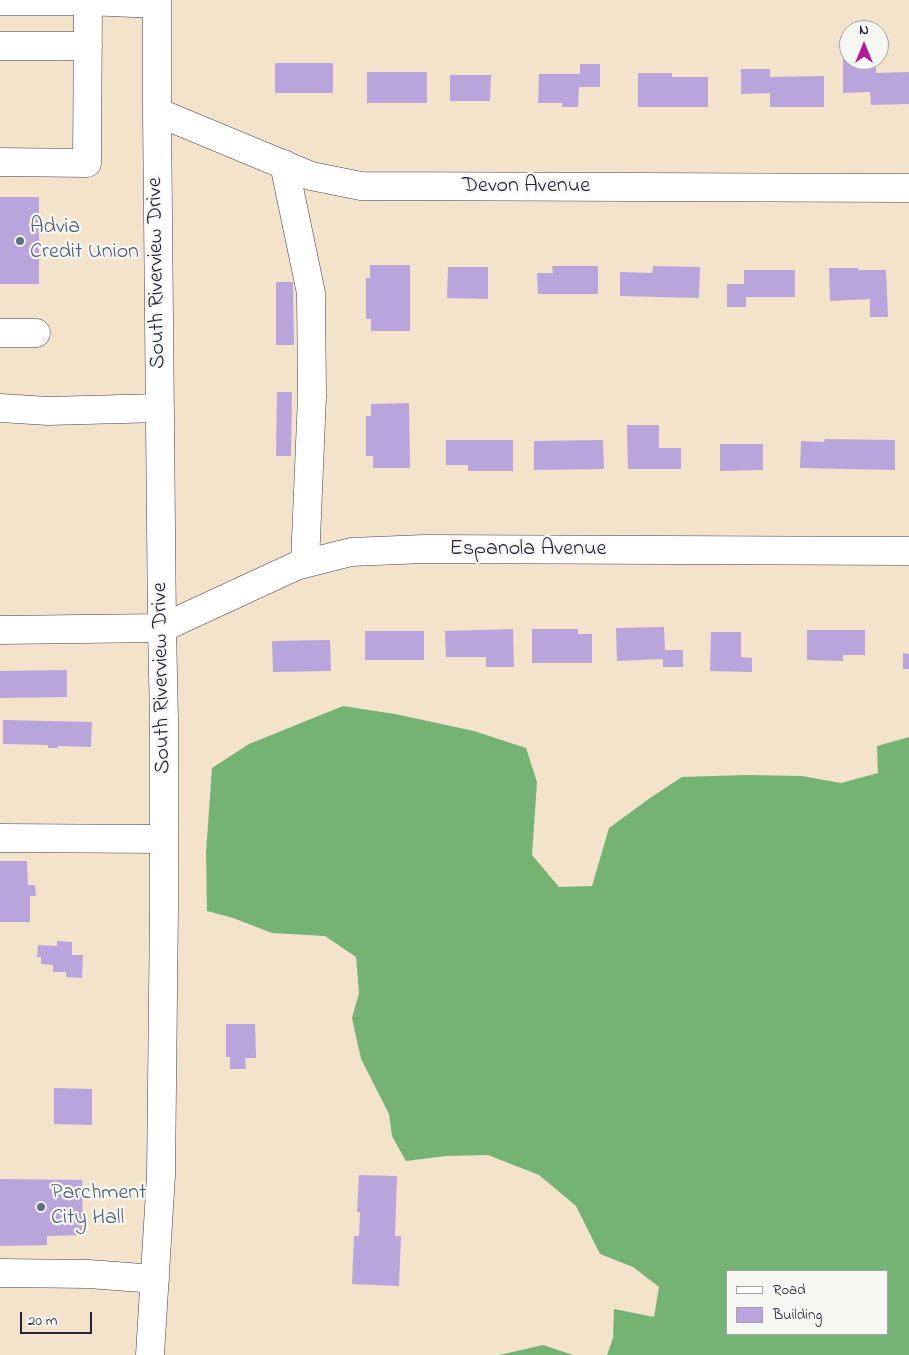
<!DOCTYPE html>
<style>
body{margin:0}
#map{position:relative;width:909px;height:1355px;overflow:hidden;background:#f3e3cb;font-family:"Indie Flower",sans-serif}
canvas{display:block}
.legend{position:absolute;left:726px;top:1270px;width:162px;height:65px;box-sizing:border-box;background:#f6f6f2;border:1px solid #a1a1a9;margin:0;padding:6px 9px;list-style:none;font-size:15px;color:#22223b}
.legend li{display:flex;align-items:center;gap:10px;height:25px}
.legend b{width:25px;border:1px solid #a1a1a9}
.north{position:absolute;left:839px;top:20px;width:50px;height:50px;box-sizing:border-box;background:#f6f6f2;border:1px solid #a1a1a9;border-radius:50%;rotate:0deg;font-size:14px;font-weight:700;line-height:20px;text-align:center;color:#22223b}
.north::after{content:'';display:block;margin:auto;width:18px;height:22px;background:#b5179e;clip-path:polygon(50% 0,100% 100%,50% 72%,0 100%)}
.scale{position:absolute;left:20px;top:1312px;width:72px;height:22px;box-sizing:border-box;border:2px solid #22223b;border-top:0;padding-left:6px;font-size:15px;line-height:18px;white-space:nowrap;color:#22223b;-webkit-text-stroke:4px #f6f6f2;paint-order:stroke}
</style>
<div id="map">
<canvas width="909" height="1355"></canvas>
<ul class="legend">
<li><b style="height:6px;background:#fff"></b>Road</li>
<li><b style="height:14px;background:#baa4dc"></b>Building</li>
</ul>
<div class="north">N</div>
<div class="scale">20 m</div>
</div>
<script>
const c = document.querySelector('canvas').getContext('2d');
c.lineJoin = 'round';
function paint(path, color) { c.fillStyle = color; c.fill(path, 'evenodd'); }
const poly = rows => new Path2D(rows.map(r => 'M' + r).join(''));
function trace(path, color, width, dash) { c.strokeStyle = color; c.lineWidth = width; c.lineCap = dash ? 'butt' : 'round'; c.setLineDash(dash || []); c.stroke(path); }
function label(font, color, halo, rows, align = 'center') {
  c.font = font + ' "Indie Flower",sans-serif'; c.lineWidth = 4.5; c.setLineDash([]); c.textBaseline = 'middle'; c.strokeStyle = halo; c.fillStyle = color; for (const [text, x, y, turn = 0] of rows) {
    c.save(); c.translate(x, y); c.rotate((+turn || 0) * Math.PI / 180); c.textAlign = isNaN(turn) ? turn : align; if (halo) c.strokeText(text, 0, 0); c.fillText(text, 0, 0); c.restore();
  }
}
paint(poly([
 [343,706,395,714,474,731,526,748,537,782,532,855,559,887,592,886,609,828,650,798,682,777,746,775,802,776,841,783,878,773,877,746,909,737,909,1355,607,1355,613,1338,614,1309,654,1317,659,1287,633,1267,600,1254,576,1206,539,1175,488,1155,446,1156,406,1161,392,1136,389,1114,361,1059,352,1018,359,993,356,957,325,936,272,933,233,918,207,911,206,853,212,768,249,744],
 [728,1271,888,1271,888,1334,728,1334],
 [543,1345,573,1355,499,1355]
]), '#74b374');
paint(poly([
 [843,55,849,55,849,60,876,60,876,73,909,72,909,104,871,105,870,92,843,93],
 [275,63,333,63,333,93,275,93],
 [580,64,600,64,600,87,579,87,578,107,562,107,562,103,538,103,539,74,580,74],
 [741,69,770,69,770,77,824,76,824,107,770,107,770,93,741,94],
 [367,72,427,72,427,103,367,103],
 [638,73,672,73,672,77,708,77,708,107,638,107],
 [450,75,491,75,490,101,450,101],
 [0,197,39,197,39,284,0,284],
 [370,265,410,265,410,331,371,331,371,319,366,319,366,278,370,278],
 [552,266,598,266,598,294,538,294,537,273,553,273],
 [653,266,700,267,699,298,620,296,620,272,652,273],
 [448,267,488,267,488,299,447,298],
 [829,268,858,268,858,270,886,270,888,317,870,317,870,299,830,301],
 [744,270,795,270,795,297,746,297,746,307,727,307,727,284,744,284],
 [276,282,293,282,294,345,276,345],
 [277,392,292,392,291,456,276,456],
 [409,403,410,468,373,468,373,456,366,456,366,416,371,416,371,404],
 [627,425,659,425,659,448,681,448,681,469,628,469],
 [825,439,895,440,895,470,800,468,801,441,824,442],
 [446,440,513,440,513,471,468,471,468,465,446,465],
 [603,440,604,469,534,470,534,441],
 [720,444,763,444,763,470,720,471],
 [664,627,665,650,683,650,683,667,663,667,663,659,617,661,616,628],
 [513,629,514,667,486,667,486,657,446,657,445,631],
 [532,629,578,629,578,634,592,634,592,663,532,663],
 [807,630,865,630,865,655,843,655,843,661,807,660],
 [365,631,424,631,424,660,365,660],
 [711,632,741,632,741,657,752,658,752,672,710,671],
 [330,640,331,671,273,672,272,641],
 [903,653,909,654,909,669,903,669],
 [67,670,67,697,0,698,0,671],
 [3,720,92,722,91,747,58,746,58,748,48,748,48,745,3,744],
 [0,861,27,861,28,885,35,885,36,896,30,896,30,922,0,922],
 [57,941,72,942,72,955,83,955,82,978,66,977,66,972,53,972,53,965,41,964,41,957,37,957,38,945,57,946],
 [226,1024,255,1024,256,1058,245,1058,246,1069,230,1069,230,1057,226,1057],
 [54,1088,92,1089,92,1125,54,1124],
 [359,1175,397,1176,395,1236,401,1236,399,1286,352,1284,354,1236,359,1236,360,1212,357,1212],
 [0,1179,82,1180,83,1235,47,1236,47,1245,0,1246]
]), '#baa4dc');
const minor = poly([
 [0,1,88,1,88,0],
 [0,46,88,46],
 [157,112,311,176,361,186,909,188],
 [0,162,87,163,88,1,157,4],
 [284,164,311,293,312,396,305,563],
 [0,333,36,333],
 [0,408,48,411,160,408],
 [0,630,162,628,296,566,351,552,424,549,909,551],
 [0,838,163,839],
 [0,1273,89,1274,155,1279],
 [150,1355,161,1175,164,907,164,720,162,628,157,112,157,0]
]);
trace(minor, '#413f51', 29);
trace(minor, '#fff', 28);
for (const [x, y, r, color] of [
 [20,241,5,"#5c6f8a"],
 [41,1207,5,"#5c6f8a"]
]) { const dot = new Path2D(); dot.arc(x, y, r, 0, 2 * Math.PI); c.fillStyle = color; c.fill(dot); trace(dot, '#f6f6f2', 2); }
label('22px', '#22223b', '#f6f6f2', [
 ["Devon Avenue",526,187],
 ["South Riverview Drive",158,273,-91],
 ["Espanola Avenue",528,550],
 ["South Riverview Drive",163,678,-91]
]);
label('22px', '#4e5e75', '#f6f6f2', [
 ["Advia",30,228],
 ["Credit Union",30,253],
 ["Parchment",51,1194],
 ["City Hall",51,1219]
], 'left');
</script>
